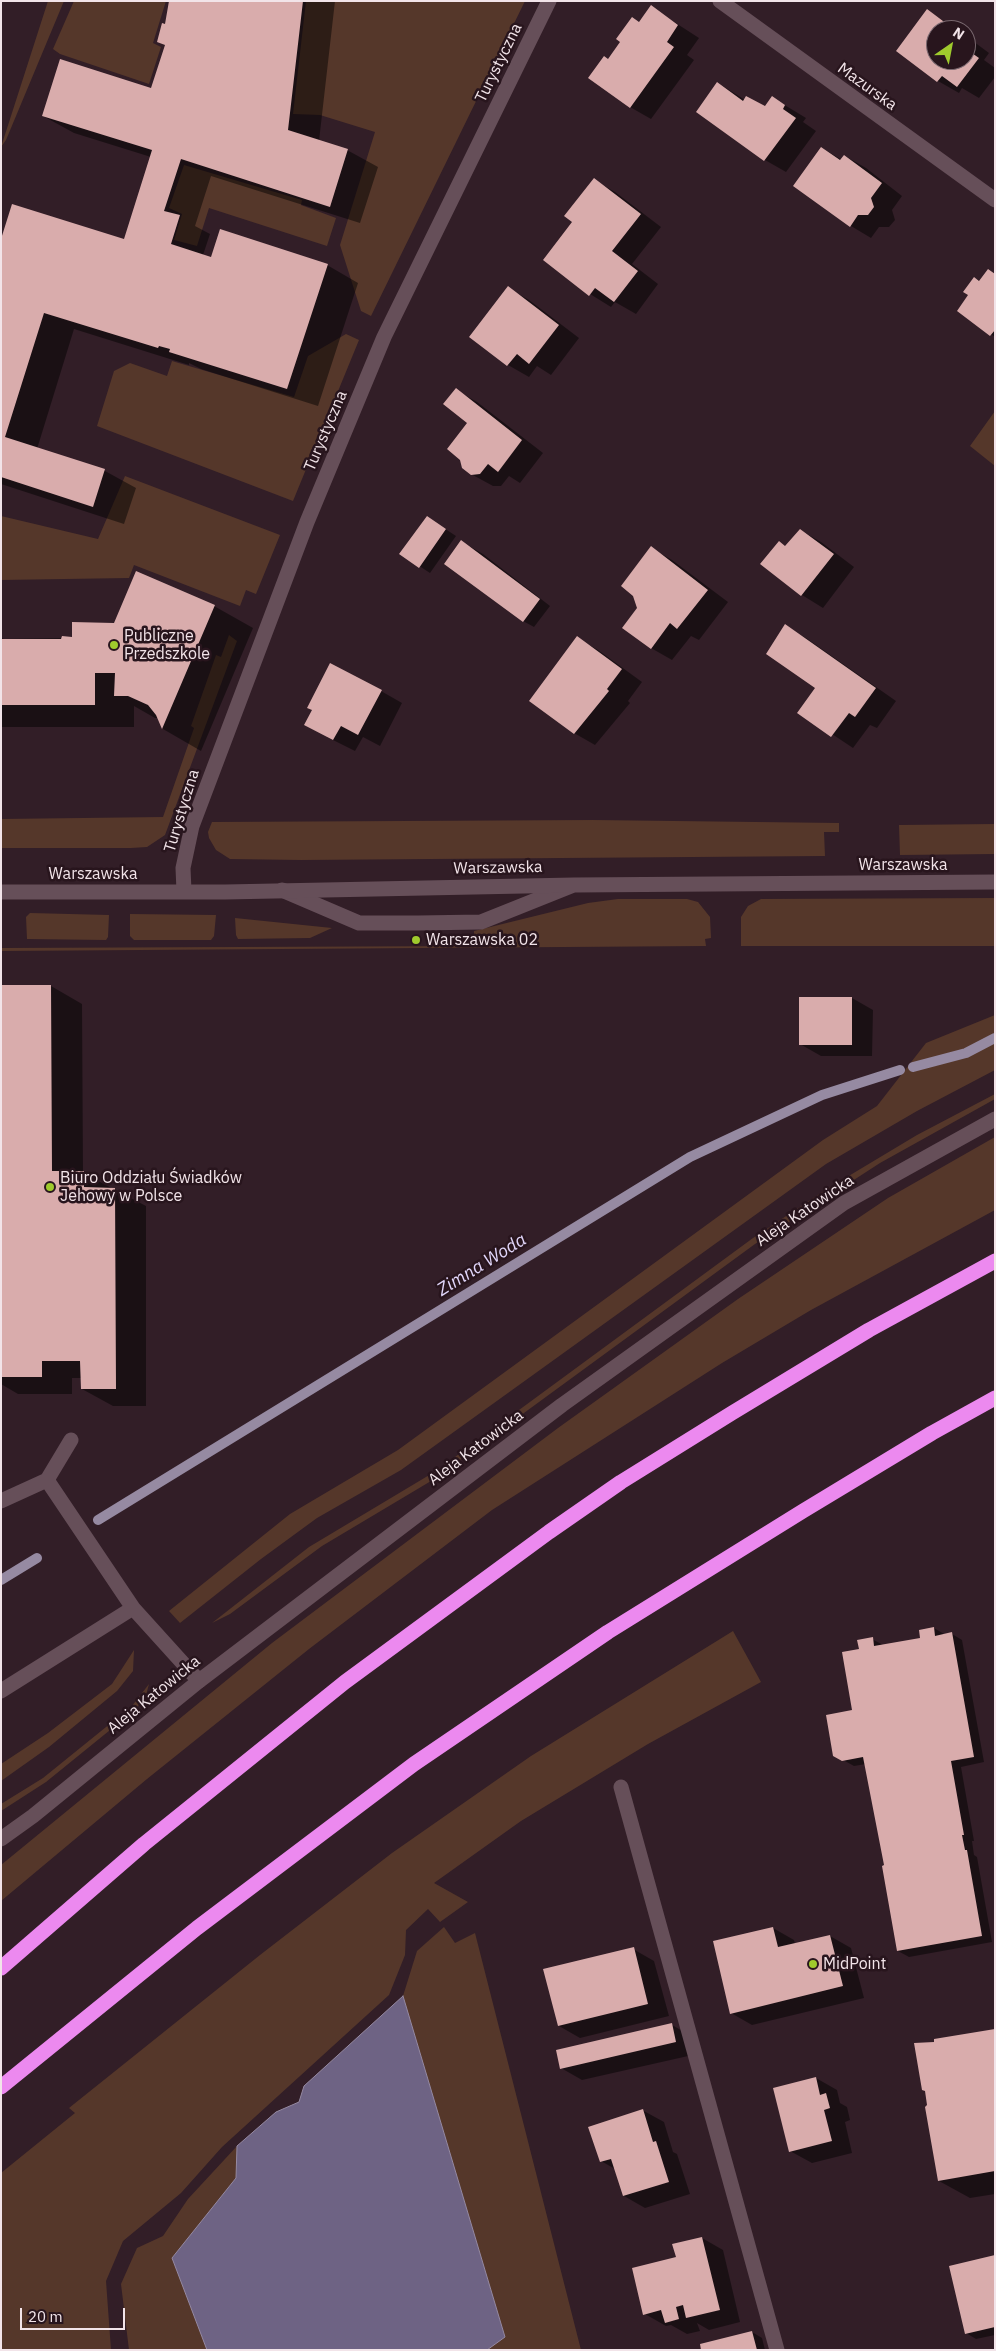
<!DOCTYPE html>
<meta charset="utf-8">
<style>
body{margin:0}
#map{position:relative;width:996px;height:2351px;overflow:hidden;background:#321e27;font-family:"IBM Plex Sans",sans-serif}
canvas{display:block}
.frame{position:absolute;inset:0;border:2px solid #f2e4e9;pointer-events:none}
.north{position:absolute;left:926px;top:20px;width:50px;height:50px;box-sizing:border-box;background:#28151d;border:1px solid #79686f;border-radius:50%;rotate:33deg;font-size:14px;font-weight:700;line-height:20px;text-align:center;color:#f2e4e9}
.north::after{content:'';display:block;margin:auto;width:18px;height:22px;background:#9fca2d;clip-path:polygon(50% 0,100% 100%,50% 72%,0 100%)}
.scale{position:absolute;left:20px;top:2308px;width:105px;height:22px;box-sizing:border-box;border:2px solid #f2e4e9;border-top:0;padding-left:6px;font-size:15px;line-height:18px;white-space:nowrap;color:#f2e4e9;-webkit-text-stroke:4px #28151d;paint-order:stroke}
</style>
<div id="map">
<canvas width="996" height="2351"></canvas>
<div class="frame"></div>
<div class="north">N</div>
<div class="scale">20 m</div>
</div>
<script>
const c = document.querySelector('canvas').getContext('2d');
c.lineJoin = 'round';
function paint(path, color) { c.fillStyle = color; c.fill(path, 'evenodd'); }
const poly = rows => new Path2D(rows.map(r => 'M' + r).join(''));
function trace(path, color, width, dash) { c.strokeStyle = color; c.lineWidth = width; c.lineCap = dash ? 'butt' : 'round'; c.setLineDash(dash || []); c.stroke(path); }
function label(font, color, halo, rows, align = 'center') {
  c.font = font + ' "IBM Plex Sans",sans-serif'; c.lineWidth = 5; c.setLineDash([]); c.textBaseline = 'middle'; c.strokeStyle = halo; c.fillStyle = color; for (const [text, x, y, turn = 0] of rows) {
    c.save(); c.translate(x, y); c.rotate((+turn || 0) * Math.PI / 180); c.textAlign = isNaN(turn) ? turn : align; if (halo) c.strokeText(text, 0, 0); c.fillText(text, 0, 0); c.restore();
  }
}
paint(poly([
 [48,1,64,1,6,140,1,147],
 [74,1,166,1,153,43,161,47,149,84,60,54,53,49],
 [306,1,525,1,371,316,361,311,340,245,375,132,320,115,293,114],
 [184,165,302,200,301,205,336,218,327,246,209,208,197,246,174,240,182,214,169,208],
 [346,334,359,340,293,501,97,426,114,371,130,363,167,376,172,361,294,397,308,356],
 [995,411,995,466,970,446],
 [125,476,280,535,256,594,246,590,240,606,134,565,129,578,1,580,1,516,98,539],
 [229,635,237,641,165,835,147,847,131,848,1,848,1,819,163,817,194,728,191,726,216,655,221,657],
 [593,820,839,823,839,832,824,832,825,856,301,860,230,859,216,850,209,838,208,832,212,822],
 [995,824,995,854,900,855,899,825],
 [995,898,995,946,741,946,741,917,748,906,761,899],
 [618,899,687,899,698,902,710,917,711,938,705,939,706,946,1,951,1,948,474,946,474,931,588,903],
 [30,913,109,915,108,937,106,940,27,939,26,917],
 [130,914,216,915,214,936,211,940,134,940,130,936],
 [235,918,332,928,310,938,238,939,236,935],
 [995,1015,995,1070,917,1111,826,1164,401,1470,317,1518,261,1559,180,1623,169,1611,290,1514,398,1450,823,1140,877,1106,926,1043],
 [995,1094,995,1099,880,1163,755,1244,431,1481,322,1546,230,1614,212,1623,309,1547,436,1471,753,1238,827,1189,917,1135],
 [995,1137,995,1210,811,1310,722,1363,492,1510,309,1649,147,1779,1,1901,1,1865,272,1643,558,1428,738,1299,888,1198],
 [733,1631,761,1682,648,1744,521,1821,434,1883,468,1902,440,1922,428,1909,406,1930,405,1955,389,1995,222,2147,181,2193,123,2241,106,2281,111,2350,1,2350,1,2173,75,2113,69,2108,260,1955,392,1853,531,1756],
 [134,1650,133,1671,117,1691,49,1747,1,1781,1,1764,48,1733,112,1684],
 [149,1684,146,1695,136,1709,46,1782,1,1811,1,1804,43,1778,132,1706],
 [444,1927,455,1943,475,1933,581,2350,487,2350,505,2337,403,1996,417,1951],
 [237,2146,236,2178,172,2258,207,2350,129,2350,121,2284,137,2248,163,2236,188,2199]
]), '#55372a');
const water = poly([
 [403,1996,505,2337,487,2350,207,2350,172,2258,236,2178,237,2146,276,2112,299,2102,304,2086,403,1996]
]);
paint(water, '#6e6384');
trace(water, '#968aa2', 1);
paint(poly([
 [170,1,335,1,319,141,347,150,378,167,360,223,211,176,195,226,210,234,203,255,212,258,327,265,358,283,318,406,201,369,189,363,189,365,74,329,37,449,105,471,136,488,124,524,1,484,1,254,125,241,151,157,74,133,43,116,152,90,166,46,158,41,166,26],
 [651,7,699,38,687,55,694,60,651,119,630,107,609,60],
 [928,11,958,30,936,30,936,60,966,60,966,36,989,53,984,60,995,68,995,77,979,98,962,88,959,93,938,81,898,50],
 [718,83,745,100,765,108,773,98,806,118,803,122,816,131,786,172,765,160,698,112],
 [822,148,842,160,845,156,866,168,902,196,892,210,895,220,889,227,879,227,871,238,851,226],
 [594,180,615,192,661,227,632,264,658,284,636,314,615,302,611,307,590,294,574,222],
 [995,274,995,337,958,311,970,295,975,278,980,281],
 [508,288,529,300,579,338,551,375,537,366,529,377,508,365,471,337],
 [456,390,477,402,543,453,520,483,509,476,501,486,493,486,471,474,469,423],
 [427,517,456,536,430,573,401,554],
 [800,530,821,542,854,567,823,608,802,595,762,564,779,542,786,547],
 [462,542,483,554,550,606,534,627,523,621],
 [651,548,672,560,728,602,699,640,691,636,672,660,651,648,634,595],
 [214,606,253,628,201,751,163,729,158,718,155,718,134,706,134,727,1,727,1,638,4,639,73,638,115,624],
 [785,626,806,638,896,701,877,728,870,725,853,748,799,712,816,688],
 [577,638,598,650,642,682,628,701,630,703,595,745,574,733],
 [381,691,402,703,380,746,363,737,355,751,327,737],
 [1,986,51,986,82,1004,83,1173,146,1206,146,1406,113,1406,82,1389,82,1378,72,1378,72,1394,18,1394,1,1384],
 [852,998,873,1010,872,1056,821,1056,800,1044],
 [934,1628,944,1634,952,1634,962,1640,984,1762,961,1767,974,1841,972,1841,974,1855,977,1857,992,1942,909,1957,898,1951,885,1866,866,1764,854,1766,834,1755,854,1711,860,1650,872,1639,883,1645,922,1639],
 [773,1928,794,1940,795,1944,830,1936,851,1948,864,1998,752,2025,731,2013],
 [633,1949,654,1961,669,2016,580,2038,559,2026],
 [672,2025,693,2037,697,2054,582,2080,561,2068],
 [995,2030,995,2194,970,2198,939,2181,929,2106],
 [816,2078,837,2090,840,2103,847,2107,850,2120,845,2122,852,2153,812,2163,790,2151],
 [642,2110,664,2122,673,2152,677,2154,690,2194,645,2208,624,2196,615,2169,601,2161],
 [702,2238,723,2250,740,2322,709,2330,697,2323,700,2331,687,2334,671,2325,666,2326,645,2314,677,2258],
 [995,2257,995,2335,976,2339,966,2333],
 [752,2332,762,2338,765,2350,702,2350]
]), '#0007');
trace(poly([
 [913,1067,966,1053,995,1038],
 [98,1520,690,1157,822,1095,900,1070],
 [1,1580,37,1558]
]), '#968aa2', 10);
paint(poly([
 [169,1,303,1,288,130,348,149,330,207,181,159,164,211,180,215,171,244,211,257,220,229,328,264,287,389,169,352,170,349,159,346,158,348,44,313,5,437,105,469,93,507,1,477,1,239,12,204,124,239,152,150,42,116,60,59,151,88,165,45,157,42,162,23,165,24],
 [651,5,678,25,667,42,674,47,630,108,588,78,604,56,608,59,620,42,616,39,632,17,639,22],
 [927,9,955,30,936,30,936,60,966,60,966,49,979,58,957,87,942,76,937,82,896,51],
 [717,82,743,101,746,96,765,106,772,96,785,105,783,109,796,118,764,161,696,112],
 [821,147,840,160,844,155,882,183,871,198,874,207,868,215,858,215,850,227,793,186],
 [594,178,641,214,612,251,638,271,614,302,595,288,589,296,543,260,572,222,564,216],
 [988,269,995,274,995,330,990,336,957,311,968,295,963,292,974,277,979,281],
 [508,286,559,325,529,364,517,354,507,366,469,337],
 [456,388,522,440,498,472,488,464,480,474,471,475,462,468,460,460,447,449,467,423,443,404],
 [427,516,446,529,419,568,399,554],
 [800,529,834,554,801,596,760,564,779,541,785,546],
 [461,540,540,599,523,622,444,564],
 [651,546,708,590,677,629,670,623,651,649,622,628,637,608,633,596,621,586],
 [136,571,215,605,162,729,156,715,148,705,128,696,114,696,115,673,95,673,95,705,1,705,1,639,61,639,62,636,72,637,72,622,114,623],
 [785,624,876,688,855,717,849,713,831,737,797,713,815,688,766,654],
 [577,636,622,669,607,689,609,691,574,734,529,701],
 [330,663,382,690,358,735,341,726,333,740,304,725,312,710,307,708],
 [1,985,51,985,52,1171,84,1171,84,1187,115,1188,116,1389,81,1389,80,1361,42,1361,42,1377,1,1377],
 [799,997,852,997,852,1045,799,1045],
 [934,1627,935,1636,952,1632,974,1757,951,1761,964,1835,962,1835,965,1850,967,1850,982,1936,897,1951,882,1866,884,1865,863,1757,842,1761,833,1756,826,1715,852,1710,842,1652,859,1649,857,1640,873,1637,874,1646,920,1638,919,1630],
 [773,1927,778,1947,830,1935,843,1986,730,2014,713,1941],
 [634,1947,648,2004,558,2026,543,1969],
 [672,2023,676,2042,560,2069,556,2050],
 [995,2029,995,2171,938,2181,925,2107,927,2105,925,2091,922,2090,914,2043,934,2042,934,2039],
 [816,2077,820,2095,826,2093,830,2108,824,2110,832,2141,789,2152,773,2088],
 [643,2109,653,2142,656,2141,669,2182,623,2196,611,2159,600,2162,588,2127],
 [702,2237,720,2310,686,2318,683,2305,676,2307,679,2319,665,2323,661,2310,643,2315,632,2268,676,2257,672,2244],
 [995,2255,995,2327,965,2334,949,2266],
 [752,2331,757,2350,701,2350,700,2344]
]), '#d9acac');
trace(poly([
 [282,890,359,923,418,923,481,922,571,886],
 [47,1480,133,1608,199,1681],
 [1,1501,47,1480,71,1440],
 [1,1691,133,1608],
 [621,1787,777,2350]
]), '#664f59', 15);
trace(poly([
 [720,1,995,200],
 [184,891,183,868,192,826,307,522,384,337,549,1],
 [1,892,225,892,574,885,995,882]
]), '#664f59', 15);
trace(poly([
 [1,1839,33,1816,199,1681,562,1405,844,1203,995,1119]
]), '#664f59', 15);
trace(poly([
 [1,1968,144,1844,345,1682,549,1532,621,1482,732,1413,869,1330,995,1261],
 [1,2087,197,1928,414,1764,608,1632,803,1511,932,1433,995,1398]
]), '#ec89ef', 15);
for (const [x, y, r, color] of [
 [114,645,5,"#9fca2d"],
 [416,940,5,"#9fca2d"],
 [50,1187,5,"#9fca2d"],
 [813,1964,5,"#9fca2d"]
]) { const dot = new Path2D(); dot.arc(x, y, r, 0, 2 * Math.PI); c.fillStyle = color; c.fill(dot); trace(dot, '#28151d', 2); }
label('16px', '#f2e4e9', '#28151d', [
 ["Turystyczna",499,63,-64],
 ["Mazurska",867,87,36],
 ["Turystyczna",326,431,-67],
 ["Turystyczna",182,811,-73],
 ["Warszawska",903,865],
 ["Warszawska",498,868,-1],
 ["Warszawska",93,874],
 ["Aleja Katowicka",805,1211,-34],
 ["Aleja Katowicka",476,1448,-37],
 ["Aleja Katowicka",154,1695,-39]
]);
label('16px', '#f2e4e9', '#28151d', [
 ["Publiczne",124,636],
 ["Przedszkole",124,654],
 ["Warszawska 02",426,940],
 ["Biuro Oddziału Świadków",60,1178],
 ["Jehowy w Polsce",60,1196],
 ["MidPoint",823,1964]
], 'left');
label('italic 18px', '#e1d6fa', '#28151d', [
 ["Zimna Woda",482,1265,-32]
]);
</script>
